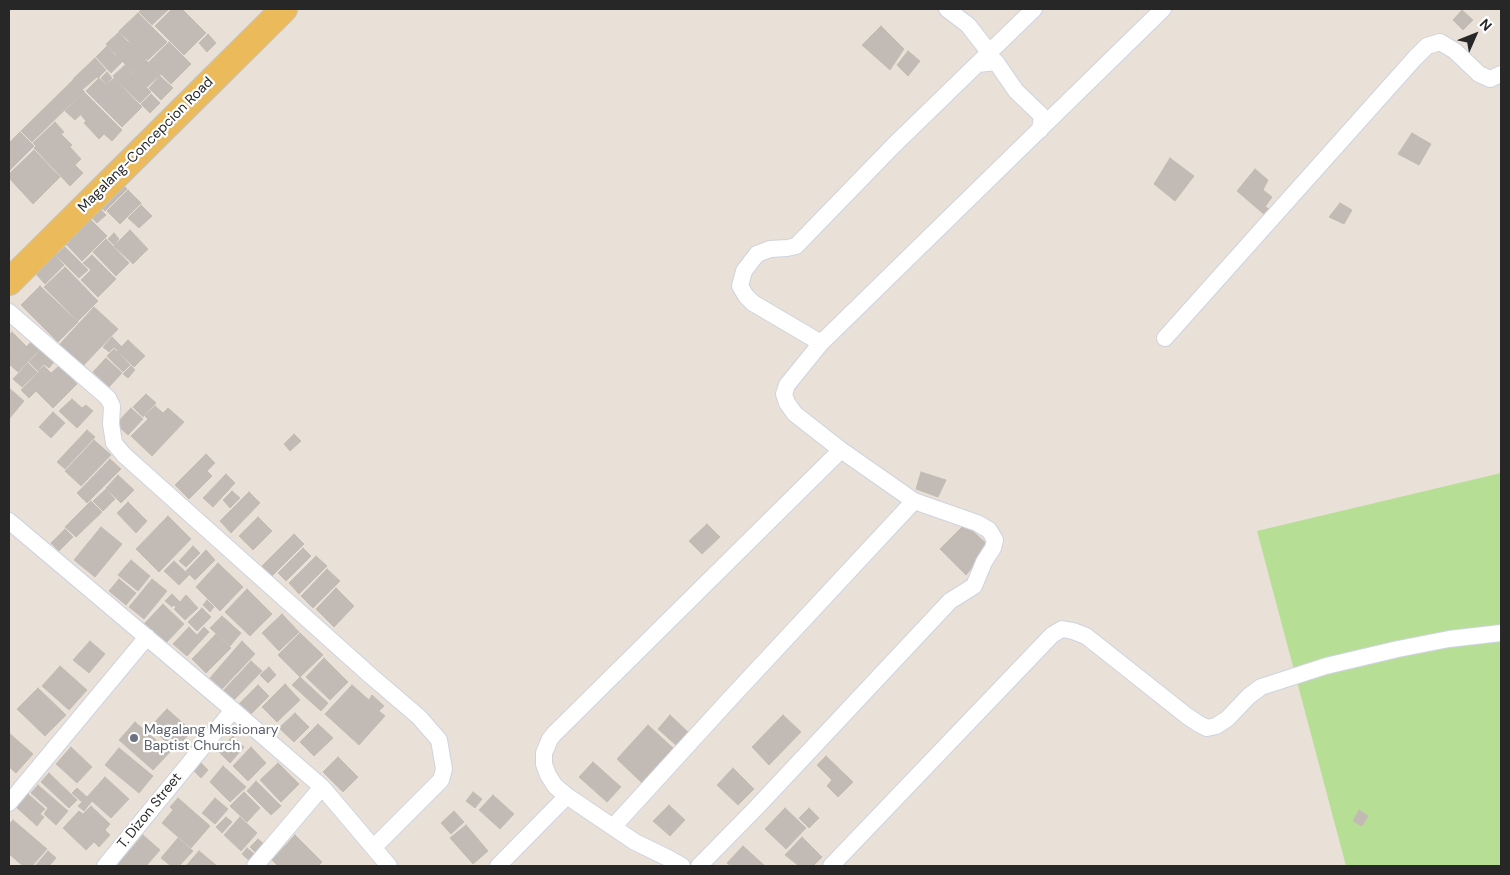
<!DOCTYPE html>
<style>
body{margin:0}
#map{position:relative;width:1510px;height:875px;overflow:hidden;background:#e9e0d8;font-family:"DM Sans",sans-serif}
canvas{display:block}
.frame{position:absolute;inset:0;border:10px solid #272727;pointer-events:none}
.north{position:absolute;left:1450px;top:10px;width:50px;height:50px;-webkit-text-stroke:4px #fff;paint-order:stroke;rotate:46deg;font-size:14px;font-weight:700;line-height:20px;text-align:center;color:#272727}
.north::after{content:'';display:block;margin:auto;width:18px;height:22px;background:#272727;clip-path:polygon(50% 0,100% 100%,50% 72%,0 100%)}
</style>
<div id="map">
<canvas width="1510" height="875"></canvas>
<div class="frame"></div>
<div class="north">N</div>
</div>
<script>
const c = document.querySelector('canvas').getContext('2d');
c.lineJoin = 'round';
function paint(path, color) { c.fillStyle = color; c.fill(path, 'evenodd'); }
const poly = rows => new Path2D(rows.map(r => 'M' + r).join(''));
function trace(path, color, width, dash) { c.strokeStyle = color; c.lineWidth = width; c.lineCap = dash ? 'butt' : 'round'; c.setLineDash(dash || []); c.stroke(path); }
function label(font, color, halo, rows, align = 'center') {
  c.font = font + ' "DM Sans",sans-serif'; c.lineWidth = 4.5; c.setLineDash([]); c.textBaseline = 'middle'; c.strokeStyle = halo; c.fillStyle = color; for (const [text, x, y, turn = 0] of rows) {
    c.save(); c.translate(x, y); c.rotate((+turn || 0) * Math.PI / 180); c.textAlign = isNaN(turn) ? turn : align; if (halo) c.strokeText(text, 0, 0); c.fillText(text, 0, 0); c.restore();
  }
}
paint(poly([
 [1501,473,1501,866,1346,866,1257,531]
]), '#b6df95');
const building = poly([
 [142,9,169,9,152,25,139,12,142,9],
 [172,9,182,9,206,33,184,55,155,26,172,9],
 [1462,10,1473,20,1463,30,1453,20,1462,10],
 [138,13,167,42,148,60,119,31,138,13],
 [881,26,904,49,890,70,862,45,881,26],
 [119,32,128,42,116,54,106,44,119,32],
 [208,34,216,43,207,52,199,43,208,34],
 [129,42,146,59,133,72,116,55,129,42],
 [169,42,191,64,171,84,149,62,169,42],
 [107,46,122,62,111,73,96,57,107,46],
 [908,51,920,61,908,76,897,65,908,51],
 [95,58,106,70,98,78,97,77,83,89,73,79,95,58],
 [146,60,161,74,147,87,133,73,146,60],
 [125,65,151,92,140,103,113,76,125,65],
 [107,72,112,78,107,84,101,78,107,72],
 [160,76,173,88,161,100,149,88,160,76],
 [99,78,107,85,114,78,142,107,122,127,86,91,99,78],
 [73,80,84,91,32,142,21,131,73,80],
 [84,92,94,102,75,120,65,111,84,92],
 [151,94,160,103,150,113,141,104,151,94],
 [94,102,122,130,112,141,104,134,99,139,84,123,86,121,81,115,94,102],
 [55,122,64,132,61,134,72,145,70,147,81,159,75,165,83,173,70,186,34,148,36,146,33,143,55,122],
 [20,132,34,146,9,171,9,143,20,132],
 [1412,133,1431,144,1419,165,1398,154,1412,133],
 [34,150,60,177,33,204,9,178,9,174,34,150],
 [1170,158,1194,176,1175,201,1154,184,1170,158],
 [1255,169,1268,180,1263,190,1272,197,1265,207,1272,210,1266,216,1237,191,1255,169],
 [117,178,127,189,105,211,99,206,117,178],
 [128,190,141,203,120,224,107,211,128,190],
 [1340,203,1352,210,1344,224,1329,217,1340,203],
 [141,205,152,216,139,228,128,218,141,205],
 [98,207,106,215,97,223,90,216,98,207],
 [90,219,107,236,82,261,66,244,90,219],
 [130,230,148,249,133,264,114,246,130,230],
 [114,233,119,239,114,245,108,239,114,233],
 [106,239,129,263,116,276,93,252,106,239],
 [65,247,88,270,79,278,56,255,65,247],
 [54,254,64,265,45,284,35,273,54,254],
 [92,255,116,279,98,297,81,280,91,270,83,263,92,255],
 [65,267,98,301,78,321,44,287,65,267],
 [40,286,78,322,58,342,21,305,40,286],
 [94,307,118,329,82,367,59,345,94,307],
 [12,332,26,346,9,364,9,335,12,332],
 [112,337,121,346,117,350,114,347,109,352,103,347,112,337],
 [128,340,145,356,134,367,117,351,128,340],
 [32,341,40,349,18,372,9,364,32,341],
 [41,349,54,362,49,368,44,364,38,371,29,362,41,349],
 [114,349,130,365,123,372,107,356,114,349],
 [106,358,122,373,109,387,93,372,106,358],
 [28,363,37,372,22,387,13,379,28,363],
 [44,366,51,373,59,366,77,384,53,408,36,391,29,398,21,390,44,366],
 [131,366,135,370,128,378,123,374,131,366],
 [9,388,24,401,9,419,9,388],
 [146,394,156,403,143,417,133,407,146,394],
 [72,399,82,408,86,405,93,411,77,428,59,411,72,399],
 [155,406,163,413,168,408,184,422,152,456,131,436,148,419,145,416,155,406],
 [131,408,143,419,128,435,116,424,131,408],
 [53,412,65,423,51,438,39,427,53,412],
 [87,430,95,437,65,469,57,462,87,430],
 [294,434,301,441,290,451,284,444,294,434],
 [94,440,111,455,81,486,65,471,94,440],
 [206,454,215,463,207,471,212,476,189,499,175,485,206,454],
 [110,459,121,469,87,503,77,493,110,459],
 [921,472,946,480,938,497,916,489,921,472],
 [226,474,235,483,213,507,203,498,226,474],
 [118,475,134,490,121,503,106,488,118,475],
 [106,489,115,499,103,511,93,501,106,489],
 [232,491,240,498,230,508,223,500,232,491],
 [249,492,260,503,231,533,220,521,249,492],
 [91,501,102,512,76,537,65,527,91,501],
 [128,502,147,521,136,533,117,513,128,502],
 [168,516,191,539,159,572,136,549,168,516],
 [258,517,272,531,253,550,239,536,258,517],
 [707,524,720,537,702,554,689,541,707,524],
 [965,524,989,546,966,575,940,549,965,524],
 [101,527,122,544,95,577,74,560,101,527],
 [65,529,73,537,59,551,51,543,65,529],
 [294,534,304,544,272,576,262,566,294,534],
 [193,546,200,553,186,567,179,561,193,546],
 [303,548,311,556,286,581,278,573,303,548],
 [206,550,215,560,195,580,186,571,206,550],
 [316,556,327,566,299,594,289,583,316,556],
 [131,560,150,576,138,591,118,575,131,560],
 [174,561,189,575,179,585,164,571,174,561],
 [218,563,243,587,220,611,196,587,218,563],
 [327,569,340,581,313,608,301,596,327,569],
 [119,579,136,593,126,605,109,591,119,579],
 [152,579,167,591,144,619,129,607,152,579],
 [336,588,354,606,334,627,316,609,336,588],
 [247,589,272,614,250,636,225,612,247,589],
 [172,594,180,602,186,595,198,608,185,620,174,609,176,607,174,605,172,607,165,601,172,594],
 [207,600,214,607,210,612,203,605,207,600],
 [163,604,184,624,164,645,143,625,163,604],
 [202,608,211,617,197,631,188,622,202,608],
 [282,614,299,632,279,651,262,633,282,614],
 [222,616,241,633,230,646,210,628,222,616],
 [189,627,197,635,204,627,209,632,187,656,173,644,189,627],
 [300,633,323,655,300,677,278,655,300,633],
 [216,634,231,648,206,673,192,659,216,634],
 [90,641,105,654,89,673,73,660,90,641],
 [242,641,255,654,222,689,210,678,242,641],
 [324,658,348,682,330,700,306,677,324,658],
 [251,661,262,671,231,703,221,693,251,661],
 [60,666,87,690,69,710,42,686,60,666],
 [269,667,276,675,268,683,260,675,269,667],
 [300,677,328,703,321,711,292,685,300,677],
 [285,684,300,700,277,722,262,707,285,684],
 [258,685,269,696,250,715,239,704,258,685],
 [352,685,369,700,372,695,384,706,379,711,385,716,359,745,325,714,352,685],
 [38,688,66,715,45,736,17,709,38,688],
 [167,709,192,731,175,750,150,727,167,709],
 [295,713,309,727,294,742,279,728,295,713],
 [670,715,689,733,677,746,658,729,670,715],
 [783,715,801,732,769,765,752,747,783,715],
 [135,722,170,752,153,770,119,740,135,722],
 [318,724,333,738,314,756,300,742,318,724],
 [648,725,674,749,642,783,617,759,648,725],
 [9,733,33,754,16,773,9,767,9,733],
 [233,736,244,747,230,763,218,751,233,736],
 [71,747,92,767,77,783,56,764,71,747],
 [251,747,266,763,248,781,233,766,251,747],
 [119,748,153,776,139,793,105,765,119,748],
 [826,756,853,782,838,797,827,786,832,780,817,765,826,756],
 [338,757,358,777,343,792,323,772,338,757],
 [200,762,208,770,201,778,193,770,200,762],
 [593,762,621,787,607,802,579,777,593,762],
 [278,763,299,784,281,802,260,780,278,763],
 [223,766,246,787,230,802,210,782,223,766],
 [733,768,754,789,738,805,717,785,733,768],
 [49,773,77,800,69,808,41,782,49,773],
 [105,777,129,799,111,818,92,801,84,811,78,806,82,802,72,793,77,788,87,797,105,777],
 [256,781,281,806,271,815,247,791,256,781],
 [38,785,68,811,56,825,44,814,48,808,31,793,38,785],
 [244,792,260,808,247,822,230,806,244,792],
 [473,792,482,799,475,808,466,801,473,792],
 [28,794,45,809,40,814,44,817,37,826,16,807,28,794],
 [493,795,514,814,500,829,479,810,493,795],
 [178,798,210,826,191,848,162,823,173,810,170,807,178,798],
 [215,798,228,809,215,824,202,813,215,798],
 [669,805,685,820,670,836,653,821,669,805],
 [91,806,110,824,105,830,110,835,99,847,94,842,86,850,63,828,79,811,83,814,91,806],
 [785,808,806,828,786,849,765,829,785,808],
 [809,808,819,818,809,828,799,818,809,808],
 [1359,810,1368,816,1362,826,1353,821,1359,810],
 [454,811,464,822,451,834,441,823,454,811],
 [226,817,232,822,222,833,216,827,226,817],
 [240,817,257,833,241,851,224,835,240,817],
 [13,820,47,849,32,866,23,866,9,854,9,824,13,820],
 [466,825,488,851,473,864,450,838,466,825],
 [143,835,160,850,146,866,116,866,143,835],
 [295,835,322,862,318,866,278,866,272,860,295,835],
 [802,837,822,857,813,866,799,866,785,855,802,837],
 [178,838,193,851,179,866,171,866,161,858,178,838],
 [258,839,266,846,258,855,250,847,258,839],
 [743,846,765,866,731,866,727,863,743,846],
 [247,848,258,857,252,863,242,854,247,848],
 [48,851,56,858,49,866,35,866,48,851],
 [199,851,217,866,186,866,199,851]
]);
paint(building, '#c1bab5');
trace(building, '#c4bcb2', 1);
const street = poly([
 [947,9,968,25,989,52],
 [978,64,996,62,1016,91,1042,116,1040,130],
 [9,312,108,398,112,406,111,424,114,443,124,455,371,676,419,717,439,740,444,769,441,780,374,847],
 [1165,338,1415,58,1427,46,1440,42,1455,51,1479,74,1490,79,1501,74],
 [821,343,753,303,746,296,740,286,744,271,757,254,770,249,787,248,796,246,894,145,1034,9],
 [841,450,795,414,787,403,784,394,787,385,821,343,1163,9],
 [9,521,233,710,322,787,389,866],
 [567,796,635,842,668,858,682,866],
 [9,803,147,637],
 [613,827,727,702,914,501],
 [105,866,233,710],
 [255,866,322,787],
 [498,866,567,796,555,786,548,775,544,764,544,753,550,739,554,734,841,450,914,501,977,523,989,530,995,540,993,548,984,562,974,586,950,601,756,808,699,866],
 [831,866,1052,635,1062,629,1073,631,1086,636,1187,716,1199,724,1207,728,1216,726,1227,719,1249,696,1261,687,1326,666,1398,649,1449,639,1501,633]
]);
const primary = poly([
 [9,282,284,9]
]);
trace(street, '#ced3e0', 18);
trace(primary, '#c3c3c3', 28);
trace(street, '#fff', 16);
trace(primary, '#ebbb5b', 26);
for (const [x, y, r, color] of [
 [134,738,5,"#6b7280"]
]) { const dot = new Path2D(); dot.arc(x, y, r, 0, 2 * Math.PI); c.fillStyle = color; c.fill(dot); trace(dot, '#fff', 2); }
label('14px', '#272727', '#fff', [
 ["Magalang-Concepcion Road",146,145,-45],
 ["T. Dizon Street",150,811,-51]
]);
label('14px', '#5b616d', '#fff', [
 ["Magalang Missionary",144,730],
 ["Baptist Church",144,746]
], 'left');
</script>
